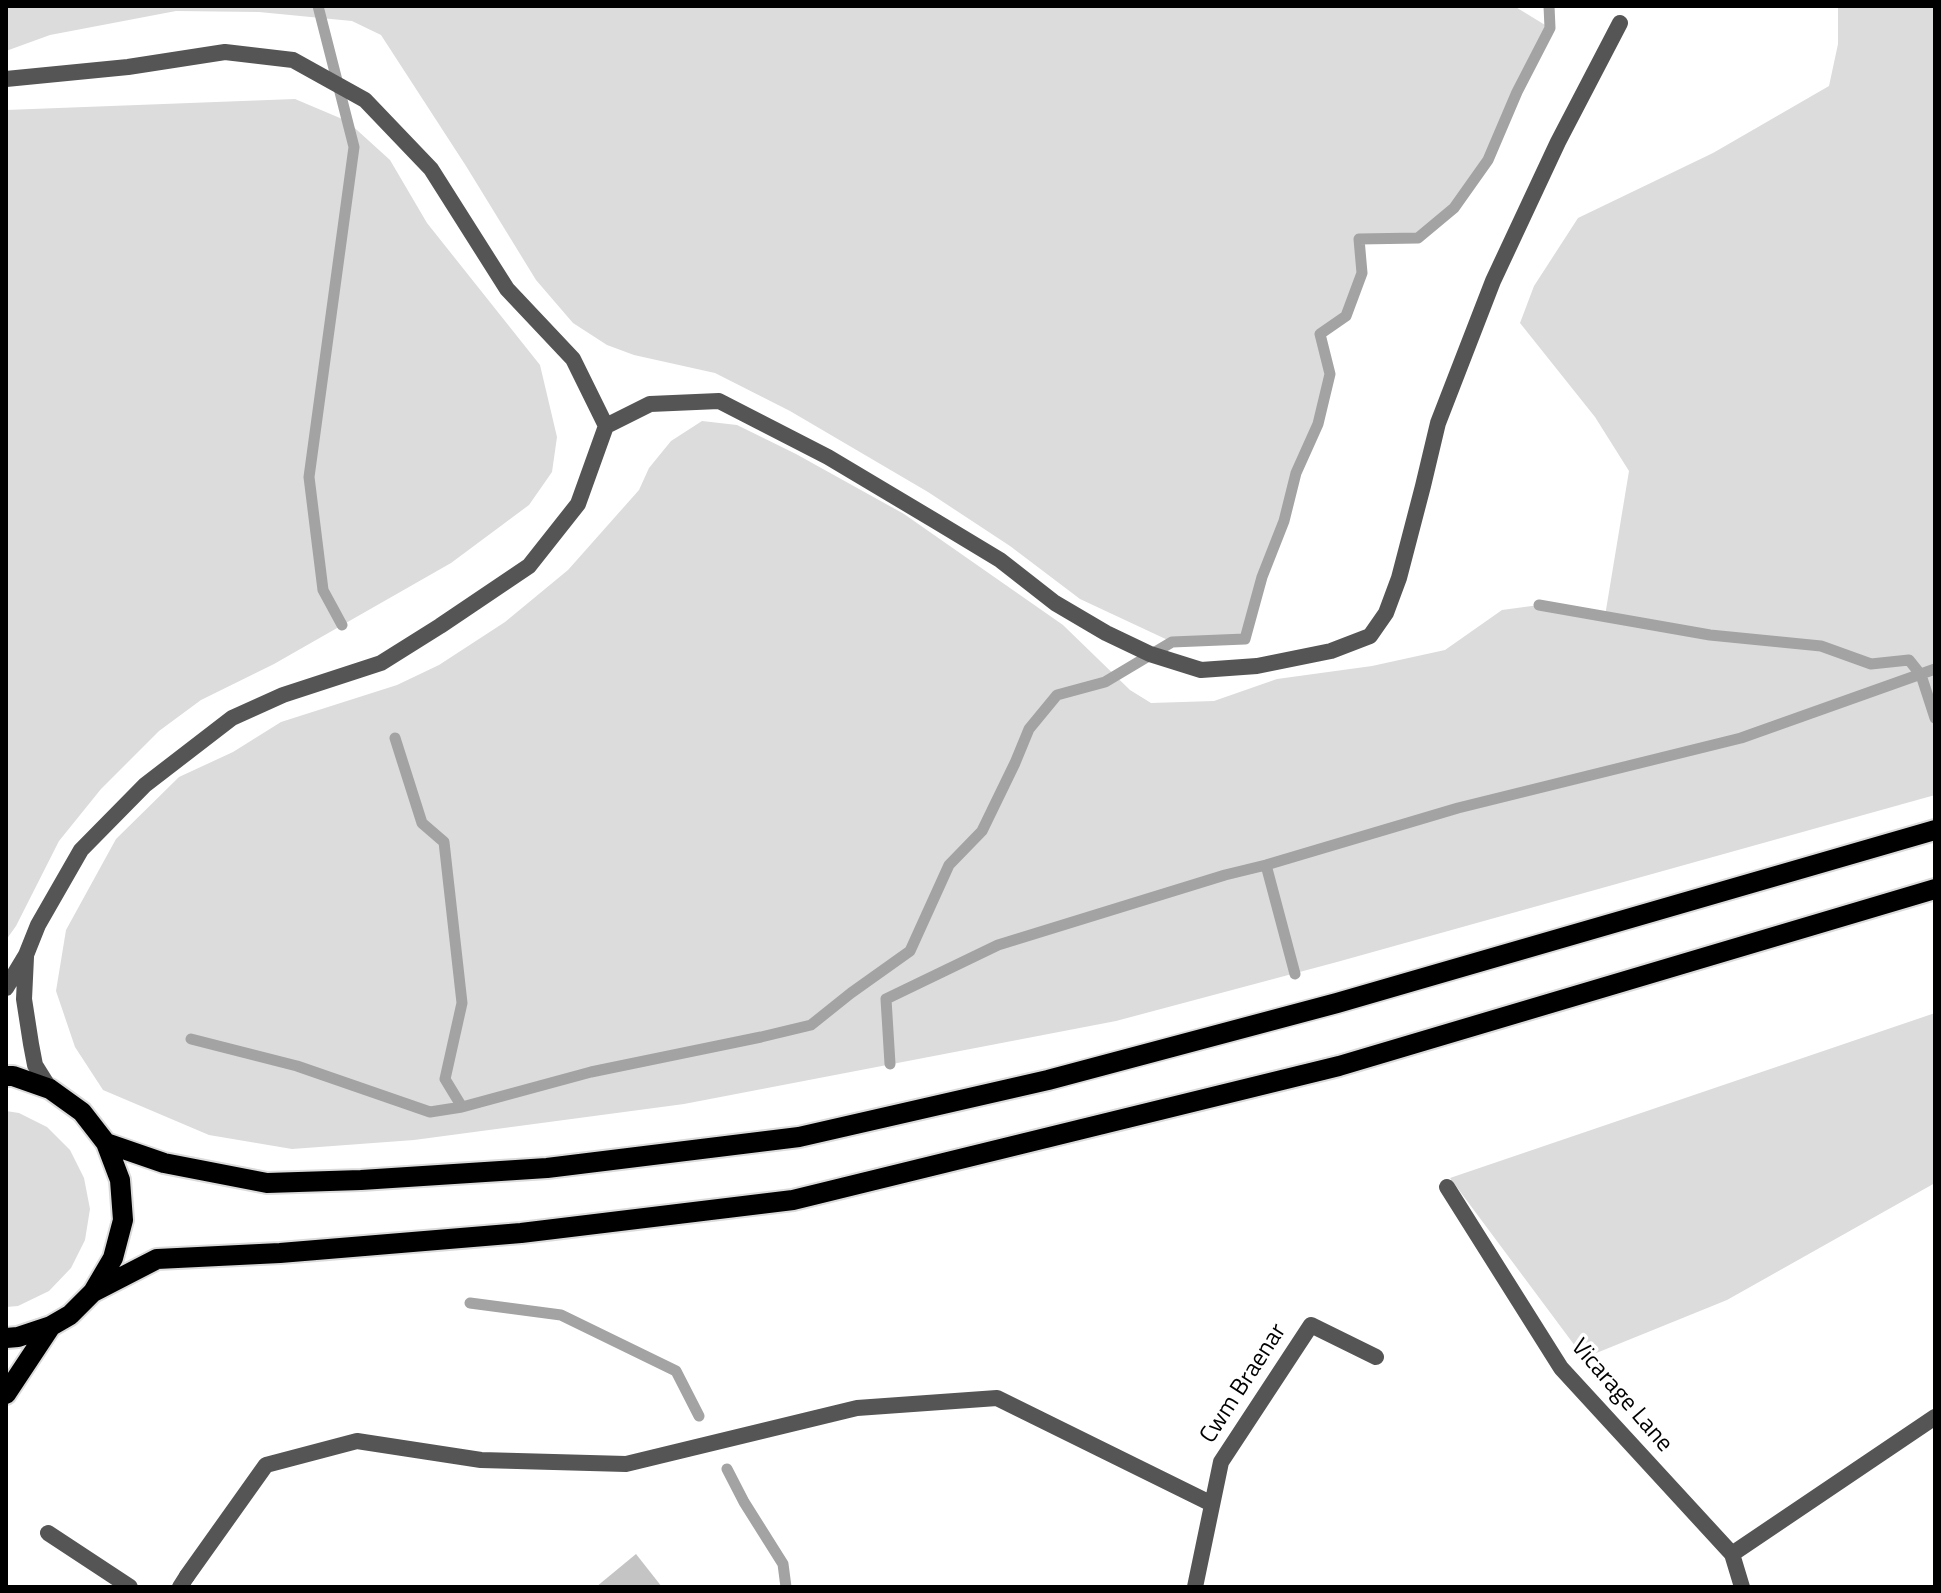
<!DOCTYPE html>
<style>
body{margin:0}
#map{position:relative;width:1941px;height:1593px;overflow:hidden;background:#fff;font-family:"Titillium Web",sans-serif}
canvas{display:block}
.frame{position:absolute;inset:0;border:8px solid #000;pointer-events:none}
</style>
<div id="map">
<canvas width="1941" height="1593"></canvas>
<div class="frame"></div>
</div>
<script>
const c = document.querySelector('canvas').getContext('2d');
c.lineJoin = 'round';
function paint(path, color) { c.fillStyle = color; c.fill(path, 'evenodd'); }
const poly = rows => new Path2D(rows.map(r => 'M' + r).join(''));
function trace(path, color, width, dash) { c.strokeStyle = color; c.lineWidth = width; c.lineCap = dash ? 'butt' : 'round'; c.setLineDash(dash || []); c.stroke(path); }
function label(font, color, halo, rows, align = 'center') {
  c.font = font + ' "Titillium Web",sans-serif'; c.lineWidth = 7; c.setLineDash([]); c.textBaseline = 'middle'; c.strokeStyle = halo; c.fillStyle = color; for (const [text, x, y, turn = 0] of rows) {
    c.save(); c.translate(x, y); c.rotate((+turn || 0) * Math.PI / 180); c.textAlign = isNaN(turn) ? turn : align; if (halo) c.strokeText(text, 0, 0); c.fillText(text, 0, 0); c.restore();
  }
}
paint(poly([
 [6,6,1514,6,1550,28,1517,92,1488,160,1454,208,1418,238,1359,240,1362,273,1346,316,1320,334,1330,374,1318,424,1296,473,1284,521,1262,577,1245,639,1172,642,1080,599,1010,546,928,492,790,411,715,373,634,355,607,345,573,323,536,280,466,166,381,35,352,21,259,12,176,11,50,35,6,51],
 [1838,6,1935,6,1935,795,1337,962,1116,1021,684,1104,414,1140,292,1149,209,1135,103,1090,75,1047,56,991,66,930,116,839,179,777,233,752,281,722,397,685,439,665,505,622,568,570,639,490,649,468,671,441,702,421,737,425,796,454,904,514,1063,625,1130,690,1151,703,1214,701,1277,679,1372,666,1445,650,1502,610,1539,605,1605,616,1629,471,1595,417,1520,323,1534,286,1578,218,1713,153,1829,86,1838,44],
 [295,99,347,121,390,160,427,223,540,365,557,437,552,472,529,505,451,563,274,664,201,700,159,731,101,789,59,841,16,926,6,940,6,110],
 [1935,1013,1935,1183,1727,1300,1584,1358,1450,1178],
 [6,1111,19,1113,47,1127,70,1150,84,1178,90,1209,85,1240,71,1268,49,1291,18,1306,6,1307]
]), '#dcdcdc');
trace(poly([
 [318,6,354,147,309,477,323,590,342,625],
 [1539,605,1710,635,1821,646,1871,664,1909,660,1921,675,1935,718],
 [395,738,422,823,444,842,462,1003,445,1079,462,1107],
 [1266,865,1295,974],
 [191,1039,297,1066,430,1112,462,1107,591,1072,761,1037,811,1025,851,993,910,951,949,865,982,831,1015,763,1029,729,1057,695,1105,682,1172,642,1245,639,1262,577,1284,521,1296,473,1318,424,1330,374,1320,334,1346,316,1362,273,1359,239,1418,238,1454,208,1488,160,1517,92,1550,28,1549,6],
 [890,1064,886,999,998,945,1225,875,1266,865,1458,808,1741,738,1935,669],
 [470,1303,561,1315,676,1371,699,1416],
 [727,1469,744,1502,783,1564,786,1587]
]), '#a3a3a3', 11);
paint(poly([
 [636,1554,662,1587,596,1587]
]), '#c4c4c4');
const primary = poly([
 [6,1076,13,1076,50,1089,82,1112,106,1143,120,1180,123,1220,113,1258,93,1292,70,1315,51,1326,18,1337,6,1338],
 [106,1143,164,1163,267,1183,361,1180,547,1168,799,1137,1048,1080,1337,1003,1935,830],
 [93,1292,157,1259,280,1253,521,1233,793,1200,1339,1066,1935,889],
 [6,1394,51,1326]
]);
trace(primary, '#dbdbdb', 24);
trace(poly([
 [48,1533,130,1587],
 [180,1587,187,1576]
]), '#555', 16);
trace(poly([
 [6,79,128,67,225,52,293,60,365,100,431,169,507,289,573,359,606,426,578,504,529,566,440,626,381,663,283,695,232,718,145,785,81,850,38,925,26,955,6,988],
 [606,426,650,404,719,401,828,457,937,522,1000,560,1055,603,1106,633,1150,654,1201,670,1257,666,1331,651,1370,636,1386,613,1399,578,1423,486,1438,423,1493,281,1558,142,1620,23],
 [26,957,24,999,31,1044,35,1065,50,1089],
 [1447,1187,1561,1368,1732,1554,1742,1587],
 [1732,1554,1935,1417],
 [187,1576,266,1465,357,1441,481,1460,626,1464,857,1408,997,1398,1212,1504],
 [1195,1587,1221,1462,1311,1325,1376,1357]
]), '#555', 16);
trace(primary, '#000', 20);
label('24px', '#000', '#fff', [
 ["Cwm Braenar",1244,1384,-57],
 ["Vicarage Lane",1621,1396,49]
]);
</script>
